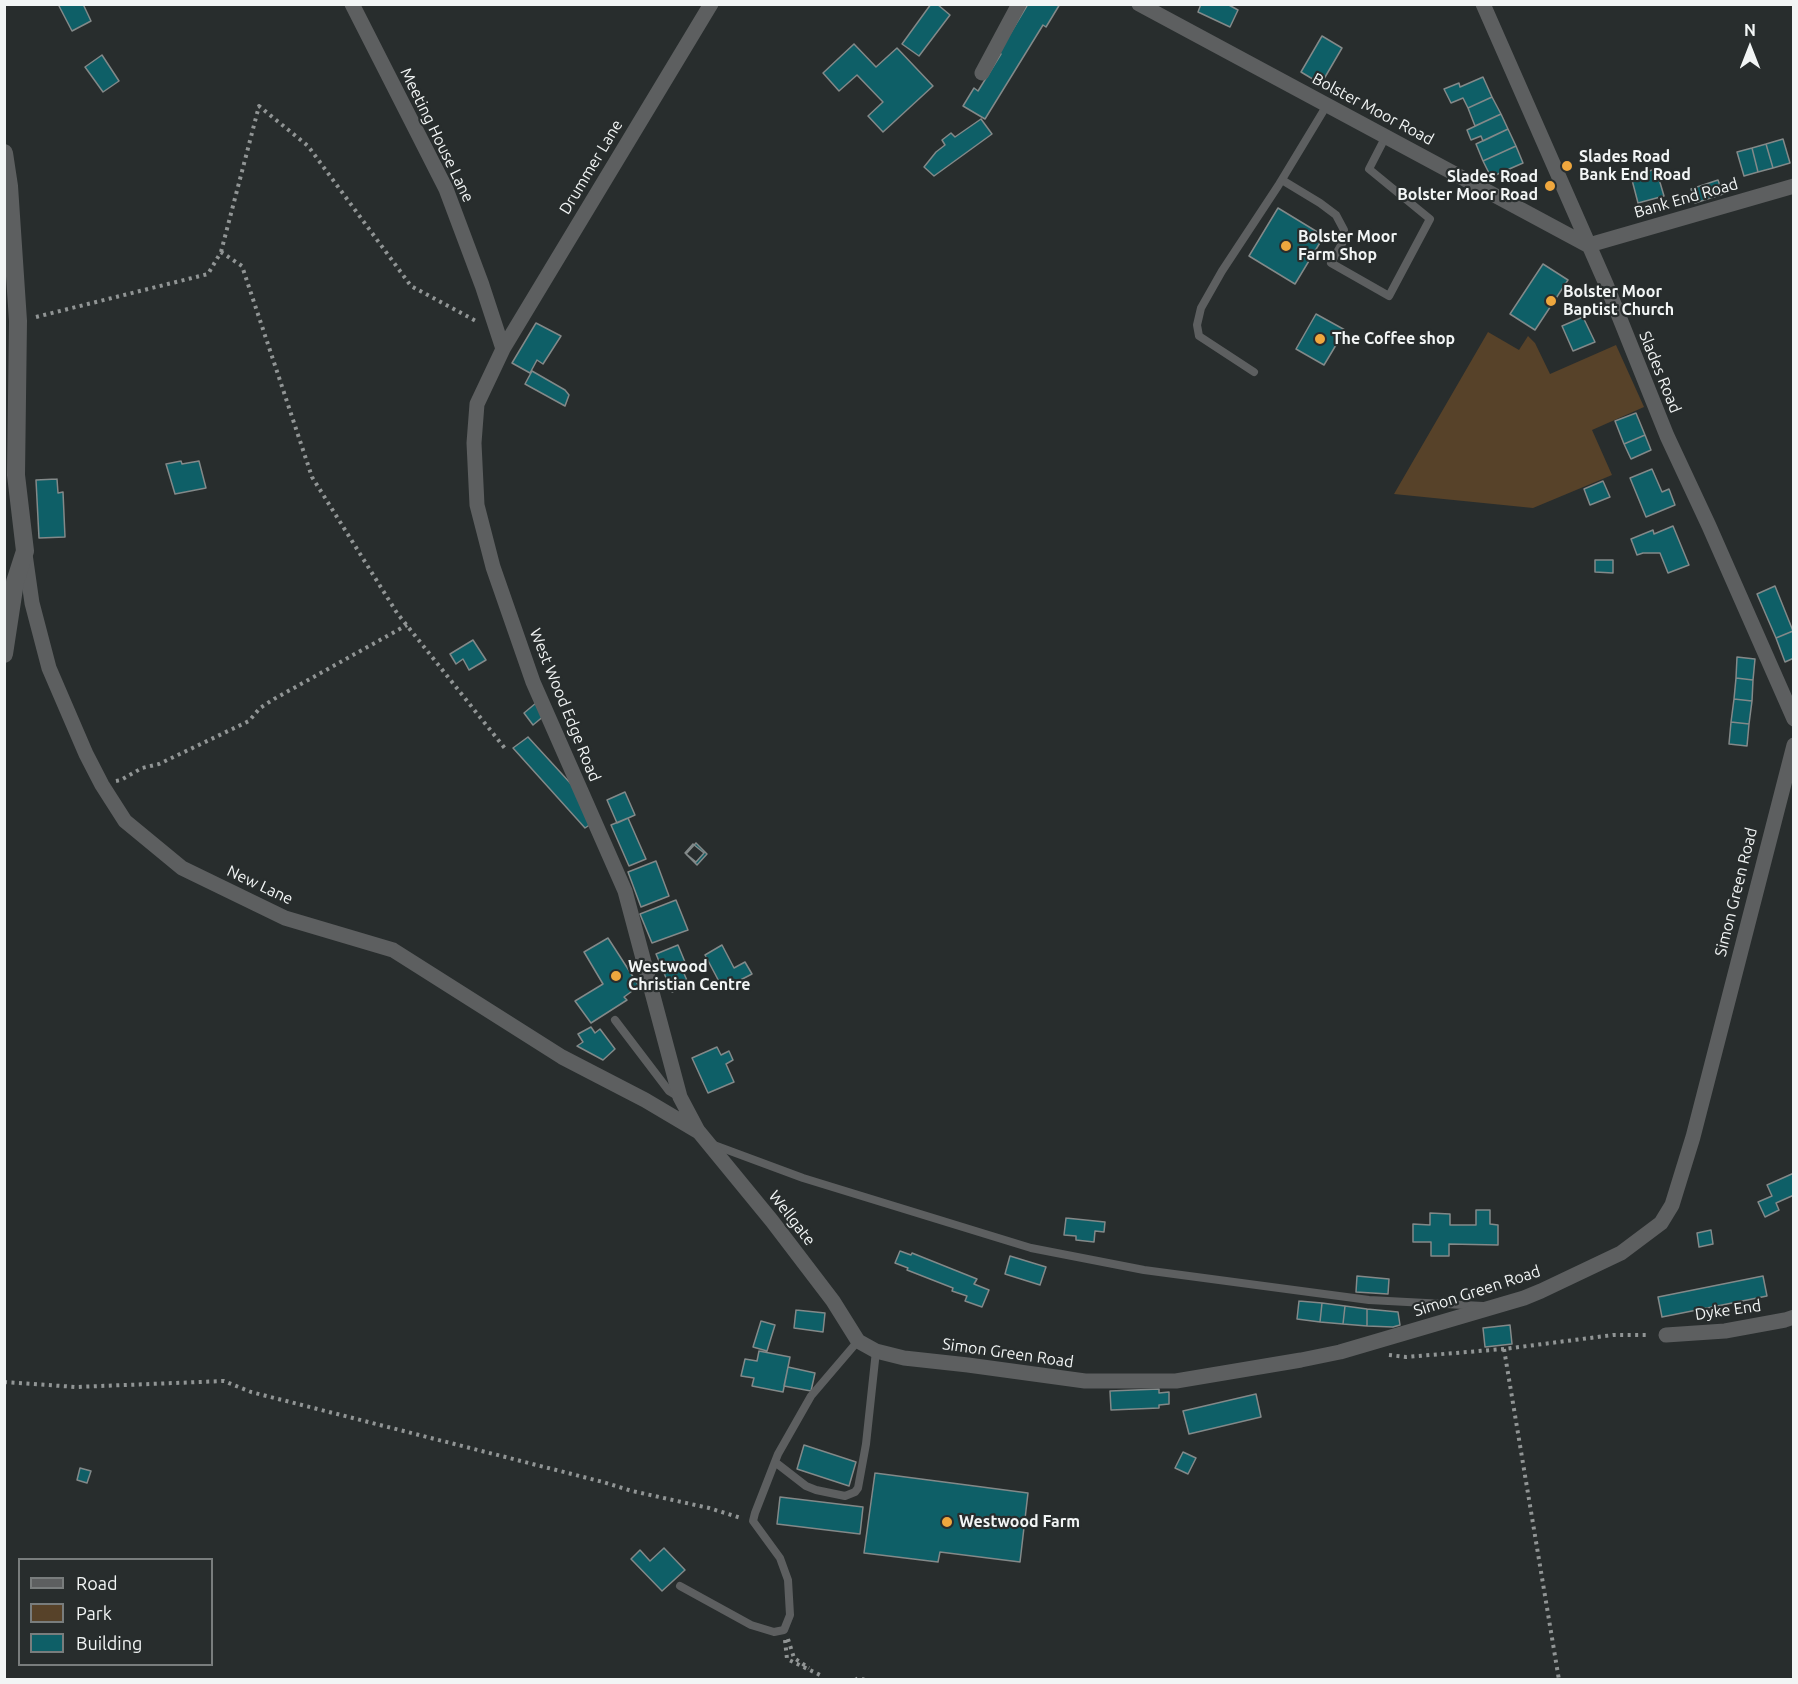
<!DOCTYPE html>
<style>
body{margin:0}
#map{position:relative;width:1798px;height:1684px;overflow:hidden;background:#282d2d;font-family:Ubuntu,sans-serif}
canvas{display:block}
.frame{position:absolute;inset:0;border:6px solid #f2f5f5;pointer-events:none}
.legend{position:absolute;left:18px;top:1558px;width:195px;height:108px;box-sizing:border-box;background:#282d2d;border:2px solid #797d7d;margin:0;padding:8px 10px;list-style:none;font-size:18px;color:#f2f5f5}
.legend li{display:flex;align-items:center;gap:12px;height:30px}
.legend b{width:30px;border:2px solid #797d7d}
.north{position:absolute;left:1720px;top:18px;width:60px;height:60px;-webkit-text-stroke:4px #282d2d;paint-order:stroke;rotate:0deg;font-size:16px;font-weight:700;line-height:24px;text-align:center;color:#f2f5f5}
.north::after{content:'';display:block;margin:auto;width:21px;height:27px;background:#f2f5f5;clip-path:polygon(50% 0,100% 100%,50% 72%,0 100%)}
</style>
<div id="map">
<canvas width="1798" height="1684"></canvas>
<div class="frame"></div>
<ul class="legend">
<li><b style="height:8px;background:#5d5f60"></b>Road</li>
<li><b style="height:16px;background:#574229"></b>Park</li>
<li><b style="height:16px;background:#0e5f67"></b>Building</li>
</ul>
<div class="north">N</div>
</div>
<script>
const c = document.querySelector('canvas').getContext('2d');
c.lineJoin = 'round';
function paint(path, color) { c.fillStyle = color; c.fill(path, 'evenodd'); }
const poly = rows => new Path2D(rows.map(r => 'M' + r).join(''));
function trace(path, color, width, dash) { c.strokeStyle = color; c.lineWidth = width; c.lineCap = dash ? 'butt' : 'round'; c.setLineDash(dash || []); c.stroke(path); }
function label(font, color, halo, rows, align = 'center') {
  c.font = font + ' Ubuntu,sans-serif'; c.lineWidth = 4.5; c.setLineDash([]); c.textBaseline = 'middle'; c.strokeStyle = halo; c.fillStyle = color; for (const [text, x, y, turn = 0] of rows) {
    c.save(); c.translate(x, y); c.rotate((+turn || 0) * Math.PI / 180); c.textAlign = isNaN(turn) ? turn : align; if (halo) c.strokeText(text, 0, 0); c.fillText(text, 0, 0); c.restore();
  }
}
paint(poly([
 [1488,332,1519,350,1528,336,1535,343,1550,374,1616,345,1644,407,1592,430,1612,475,1533,508,1394,494]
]), '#574229');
const building = poly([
 [62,4,83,4,91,21,72,31,59,6,62,4],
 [931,4,937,4,950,15,919,56,902,44,931,4],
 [1028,4,1060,4,1046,27,1043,25,985,119,963,106,974,88,978,91,1001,54,999,52,1028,4],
 [1201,4,1227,4,1238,10,1230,27,1198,12,1201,4],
 [1322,36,1342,48,1321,84,1301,72,1322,36],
 [854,44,876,67,897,48,933,86,883,132,868,116,883,102,857,75,839,91,823,73,854,44],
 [102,55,119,81,103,92,85,67,102,55],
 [1483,77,1492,97,1468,108,1463,98,1451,103,1444,89,1459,83,1460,87,1483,77],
 [1492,97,1501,114,1475,126,1468,108,1492,97],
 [1501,114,1508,129,1483,141,1481,136,1471,140,1467,130,1501,114],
 [981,119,992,134,934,176,924,167,936,152,945,145,942,140,951,133,955,137,981,119],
 [1508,129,1516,146,1483,161,1476,144,1508,129],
 [1783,139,1790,163,1773,168,1766,144,1783,139],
 [1766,144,1773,168,1758,172,1752,148,1766,144],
 [1516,146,1523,163,1491,177,1483,161,1516,146],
 [1752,148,1758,172,1744,176,1737,152,1752,148],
 [1656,169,1664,196,1638,203,1631,176,1656,169],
 [1718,180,1723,194,1695,203,1691,189,1718,180],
 [1278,208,1324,236,1295,284,1249,256,1278,208],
 [1543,264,1568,280,1535,330,1510,314,1543,264],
 [1316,314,1345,330,1324,365,1296,349,1316,314],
 [1583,317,1595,342,1573,351,1562,326,1583,317],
 [536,323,561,336,543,364,537,360,530,373,512,363,536,323],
 [532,371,565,390,569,395,565,406,525,384,532,371],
 [1636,413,1645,435,1624,444,1615,421,1636,413],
 [1645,435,1651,450,1631,459,1624,444,1645,435],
 [181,461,182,464,199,461,206,488,175,494,166,464,181,461],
 [1652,469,1662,492,1669,489,1675,505,1646,517,1630,478,1652,469],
 [57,479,58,493,63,492,65,537,39,538,36,480,57,479],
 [1603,481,1610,497,1590,505,1584,489,1603,481],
 [1673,526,1689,565,1668,573,1660,553,1643,553,1637,555,1631,539,1653,530,1654,534,1673,526],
 [1595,560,1613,560,1613,573,1595,572,1595,560],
 [1775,586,1793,631,1776,638,1757,594,1775,586],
 [1793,631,1794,658,1785,662,1776,638,1793,631],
 [473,640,486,660,469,670,463,659,456,664,450,654,473,640],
 [1737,657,1755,659,1753,680,1736,678,1737,657],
 [1736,678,1753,680,1752,701,1734,699,1736,678],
 [1734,699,1752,701,1749,724,1731,722,1734,699],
 [536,703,545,715,533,725,524,713,536,703],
 [1731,722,1749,724,1747,746,1729,744,1731,722],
 [528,737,583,797,594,822,585,828,513,748,528,737],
 [625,792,635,815,617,823,607,800,625,792],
 [628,818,646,859,629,866,611,825,628,818],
 [696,843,707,854,697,865,686,854,696,843],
 [693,844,704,853,696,862,685,853,693,844],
 [656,861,669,896,641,907,628,872,656,861],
 [676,900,688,930,652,943,640,914,676,900],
 [608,938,639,986,624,997,627,1000,591,1023,575,1001,603,984,584,952,608,938],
 [678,945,687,967,682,969,689,985,672,992,656,954,678,945],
 [722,945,734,968,745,962,752,974,723,989,705,955,722,945],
 [591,1027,595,1033,600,1029,615,1049,603,1060,577,1046,583,1042,578,1034,591,1027],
 [717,1047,721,1055,729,1051,733,1060,726,1064,734,1082,708,1093,692,1058,717,1047],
 [1794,1173,1794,1195,1776,1203,1779,1210,1765,1217,1758,1202,1772,1196,1767,1185,1794,1173],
 [1476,1210,1490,1210,1490,1224,1498,1225,1498,1245,1449,1244,1449,1256,1431,1256,1431,1242,1413,1242,1413,1224,1430,1225,1430,1213,1450,1214,1450,1225,1476,1225,1476,1210],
 [1066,1218,1105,1222,1104,1232,1095,1231,1094,1242,1076,1240,1076,1236,1064,1235,1066,1218],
 [1711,1230,1713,1244,1699,1247,1697,1233,1711,1230],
 [900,1251,911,1255,912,1253,977,1279,974,1284,989,1290,982,1307,965,1301,967,1296,952,1291,953,1288,907,1270,908,1268,895,1263,900,1251],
 [1010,1256,1046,1267,1040,1285,1005,1274,1010,1256],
 [1357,1276,1389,1279,1388,1294,1356,1292,1357,1276],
 [1763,1276,1767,1296,1662,1317,1658,1297,1763,1276],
 [1299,1301,1322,1303,1320,1322,1297,1319,1299,1301],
 [1322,1303,1345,1306,1343,1324,1320,1322,1322,1303],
 [1345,1306,1367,1309,1367,1326,1343,1324,1345,1306],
 [1367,1309,1398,1312,1400,1325,1393,1327,1367,1326,1367,1309],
 [796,1310,825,1313,823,1332,794,1328,796,1310],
 [761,1321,775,1325,767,1351,753,1347,761,1321],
 [1510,1325,1512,1344,1485,1347,1483,1328,1510,1325],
 [759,1351,790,1357,783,1392,752,1386,754,1378,741,1376,745,1359,757,1361,759,1351],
 [788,1367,815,1373,811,1391,784,1386,788,1367],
 [1159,1389,1159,1393,1169,1392,1169,1404,1159,1405,1159,1408,1111,1410,1110,1391,1159,1389],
 [1256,1394,1261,1417,1189,1434,1183,1411,1256,1394],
 [804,1445,856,1462,849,1486,797,1469,804,1445],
 [1183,1452,1196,1458,1188,1474,1175,1468,1183,1452],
 [80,1468,91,1471,87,1483,77,1480,80,1468],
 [875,1473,1028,1493,1020,1562,940,1552,938,1562,864,1553,875,1473],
 [780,1497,863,1507,860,1534,777,1524,780,1497],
 [664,1548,685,1570,662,1591,631,1559,640,1550,650,1561,664,1548]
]);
paint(building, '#0e5f67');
trace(building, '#838989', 1.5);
trace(poly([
 [221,252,259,106,308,146,411,286,476,321],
 [36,317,208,274,221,252,242,266,312,477,397,613,507,751],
 [116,781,121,780,142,768,159,764,249,721,260,708,274,699,407,625],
 [1504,1349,1559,1680],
 [1389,1355,1406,1357,1504,1349,1613,1335,1650,1335],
 [4,1382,76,1387,224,1381,251,1392,603,1482,632,1491,709,1508,741,1518],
 [788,1639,794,1658,809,1668],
 [785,1640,787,1659,820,1675],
 [855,1680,859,1678,865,1680]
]), '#919595', 4, [3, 4.5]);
trace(poly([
 [1282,180,1320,203,1336,215,1344,230,1344,240,1331,263,1389,296,1430,219,1369,169,1386,136],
 [1254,372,1199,336,1197,325,1201,308,1222,271,1278,186,1327,105],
 [615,1020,669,1091,679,1097],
 [714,1145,803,1178,1031,1248,1144,1270,1369,1300,1483,1306],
 [775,1462,806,1486,816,1490,845,1496,855,1492,858,1488,866,1444,876,1351],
 [680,1586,751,1625,774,1632,784,1630,790,1615,788,1580,780,1558,753,1521,755,1513,778,1454,811,1396,858,1341]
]), '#5d5f60', 8);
trace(poly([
 [352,4,446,189,482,285,503,349],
 [1139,4,1589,246],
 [1483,4,1606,284,1667,436,1709,526,1794,719],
 [982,73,1019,4],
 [1589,246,1596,243,1794,186],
 [25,554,32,603,49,668,86,754,102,785,125,821,182,868,285,918,393,950,562,1057,645,1100,699,1132,772,1221,833,1301,858,1341,876,1351,904,1358,968,1365,1085,1381,1176,1381,1301,1360,1340,1352,1524,1298,1541,1291,1621,1253,1661,1223,1672,1205,1693,1137,1794,745],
 [698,1131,680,1097,625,891,533,682,493,567,477,505,474,443,477,404,503,349,711,4],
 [1666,1335,1725,1331,1785,1320,1794,1317]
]), '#5d5f60', 15);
trace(poly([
 [4,153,9,186,18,321,16,475,25,551,15,582,4,654]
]), '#5d5f60', 18);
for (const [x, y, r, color] of [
 [1567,166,6,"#efa73e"],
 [1550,186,6,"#efa73e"],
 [1286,246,6,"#efa73e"],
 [1551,301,6,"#efa73e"],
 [1320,339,6,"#efa73e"],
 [616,976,6,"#efa73e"],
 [947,1522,6,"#efa73e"]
]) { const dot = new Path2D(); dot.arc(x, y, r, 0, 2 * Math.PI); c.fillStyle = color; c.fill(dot); trace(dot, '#282d2d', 2); }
label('16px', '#f2f5f5', '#282d2d', [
 ["Bolster Moor Road",1373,109,28],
 ["Meeting House Lane",437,135,64],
 ["Drummer Lane",591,167,-59],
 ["Bank End Road",1686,198,-16],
 ["Slades Road",1660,372,68],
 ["West Wood Edge Road",565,705,68],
 ["New Lane",260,885,25],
 ["Simon Green Road",1736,892,-76],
 ["Wellgate",792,1218,52],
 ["Simon Green Road",1477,1291,-18],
 ["Dyke End",1728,1310,-8],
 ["Simon Green Road",1008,1353,8]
]);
label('bold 16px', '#f2f5f5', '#282d2d', [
 ["Slades Road",1579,157],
 ["Bank End Road",1579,175],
 ["Slades Road",1538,177,"right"],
 ["Bolster Moor Road",1538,195,"right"],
 ["Bolster Moor",1298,237],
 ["Farm Shop",1298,255],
 ["Bolster Moor",1563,292],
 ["Baptist Church",1563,310],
 ["The Coffee shop",1332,339],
 ["Westwood",628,967],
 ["Christian Centre",628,985],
 ["Westwood Farm",959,1522]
], 'left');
</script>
